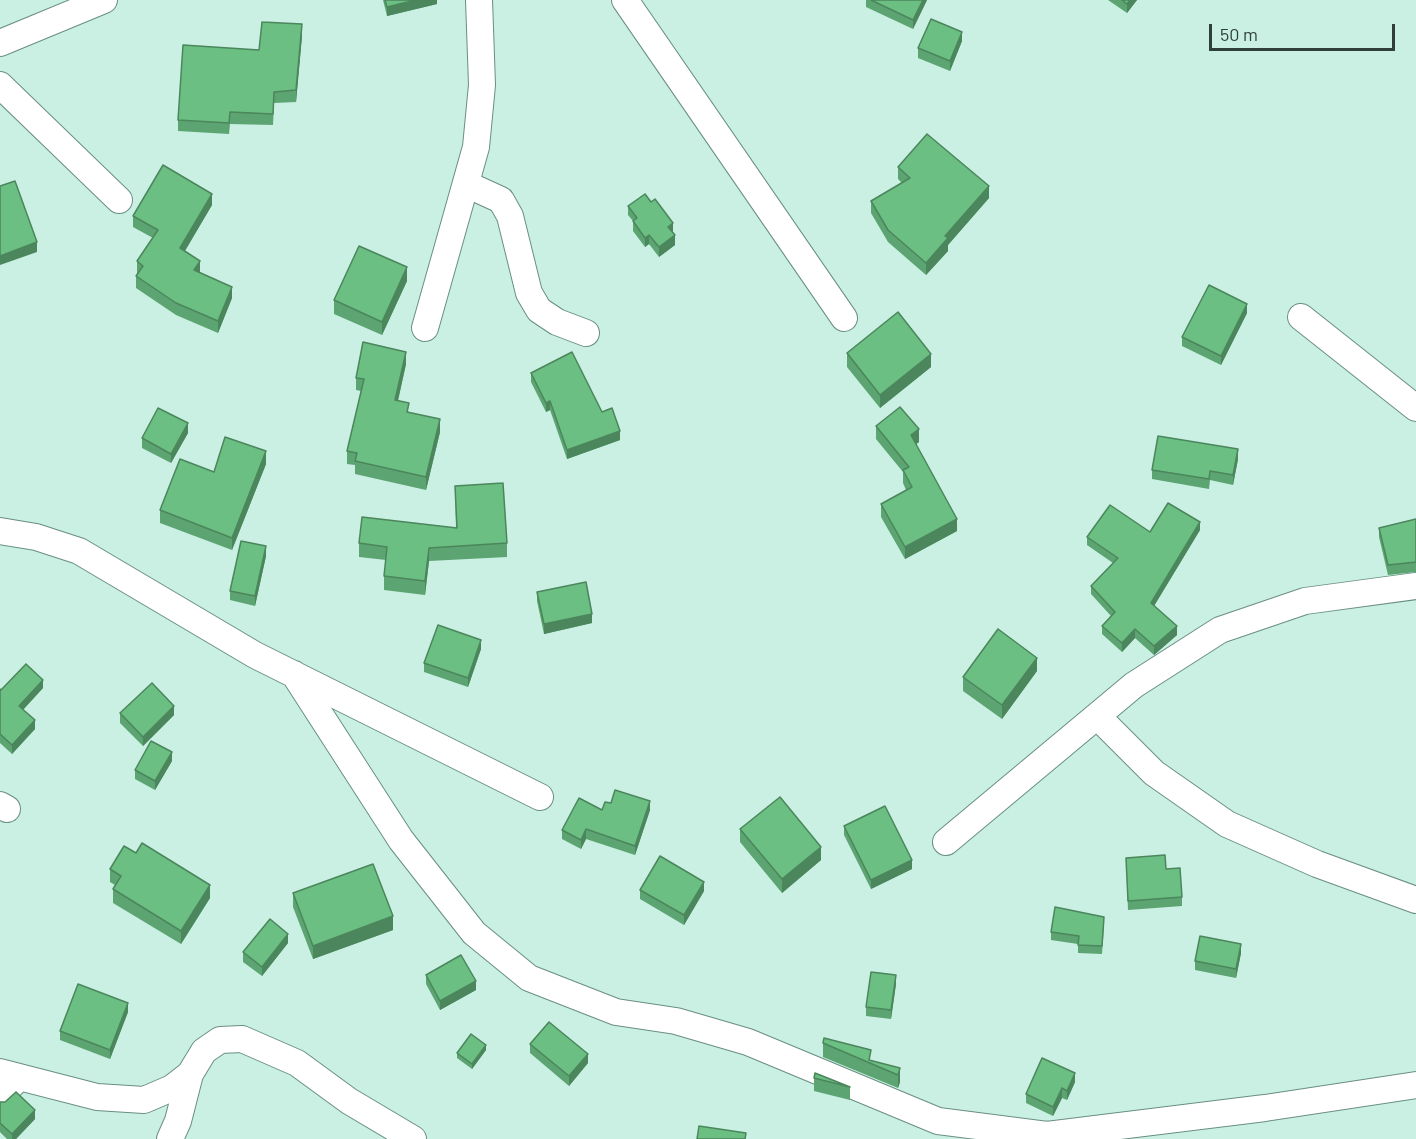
<!DOCTYPE html>
<style>
body{margin:0}
#map{position:relative;width:1416px;height:1139px;overflow:hidden;background:#c9f0e3;font-family:Barlow,sans-serif}
canvas{display:block}
.scale{position:absolute;left:1209px;top:24px;width:186px;height:27px;box-sizing:border-box;border:3px solid #2f3f3a;border-top:0;padding-left:8px;font-size:18px;line-height:21px;white-space:nowrap;color:#2f3f3a;-webkit-text-stroke:4px #c9f0e3;paint-order:stroke}
</style>
<div id="map">
<canvas width="1416" height="1139"></canvas>
<div class="scale">50 m</div>
</div>
<script>
const c = document.querySelector('canvas').getContext('2d');
c.lineJoin = 'round';
const poly = rows => new Path2D(rows.map(r => 'M' + r).join(''));
function trace(path, color, width, dash) { c.strokeStyle = color; c.lineWidth = width; c.lineCap = dash ? 'butt' : 'round'; c.setLineDash(dash || []); c.stroke(path); }
function paint(path, color) { c.fillStyle = color; c.fill(path, 'evenodd'); }
const minor = poly([
 [625,0,844,318],
 [0,43,104,0],
 [0,85,119,200],
 [466,184,501,200,510,216,529,293,539,310,557,322,586,333],
 [1301,317,1416,408],
 [425,328,476,147,482,85,479,0],
 [0,531,36,537,79,551,255,655,540,797],
 [294,674,401,840,474,933,529,978,616,1012,676,1021,748,1042,938,1121,1047,1135,1265,1108,1416,1085],
 [1097,716,1154,773,1227,824,1317,864,1416,900],
 [0,805,7,809],
 [946,842,1134,685,1220,630,1305,601,1416,586],
 [0,1072,97,1097,144,1100,172,1088,190,1074,204,1051,220,1040,242,1039,297,1063,349,1101,413,1139],
 [0,1097,19,1077],
 [170,1139,178,1121,190,1074]
]);
trace(minor, '#6a8e83', 28);
trace(minor, '#fff', 26);
paint(poly([
 [383,0,437,0,437,4,387,16],
 [866,0,927,0,913,29,866,7],
 [1108,0,1137,0,1127,13],
 [302,36,296,102,274,103,273,125,230,124,229,134,178,131,178,120,259,50],
 [962,41,950,71,918,58,918,48],
 [898,167,989,198,948,245,948,251,926,275,888,242,871,213,871,201,902,183,898,179],
 [212,205,185,251,200,273,232,298,218,333,176,315,136,288,136,276,138,274,137,273,137,261,153,238,133,227,133,216],
 [628,206,673,232,675,245,659,257,649,244,645,247,633,231,633,221,628,215],
 [407,281,382,335,334,314,334,300],
 [1247,313,1221,365,1182,346,1182,337],
 [847,353,931,367,880,408,847,367],
 [406,364,398,401,409,412,440,432,426,490,355,474,355,465,347,464,347,451,361,391,356,390,356,378],
 [531,373,602,412,620,440,567,459,550,410,546,412,531,382],
 [876,426,919,442,916,444,957,531,905,559,881,517,881,504,906,490,903,483,903,472,876,439],
 [188,433,171,463,142,448,142,438],
 [1238,459,1233,485,1210,480,1209,489,1152,479,1152,470],
 [266,464,232,550,160,523,160,510],
 [455,486,507,543,507,557,429,561,425,595,384,590,384,576,386,560,359,557,359,543,456,528],
 [1416,519,1416,572,1388,575,1379,537,1379,528],
 [1200,530,1154,606,1177,635,1154,655,1135,638,1122,652,1102,634,1102,626,1111,616,1091,594,1091,586,1113,563,1087,545,1087,537,1150,532],
 [266,556,255,606,230,600,230,591],
 [537,592,592,623,544,634,537,601],
 [481,649,468,687,424,672,424,663],
 [1037,671,1002,719,963,691,963,677],
 [43,688,23,710,35,729,12,754,0,743,0,689,1,690],
 [120,713,174,715,143,746,120,723],
 [172,761,155,790,135,779,135,770],
 [611,803,650,810,635,855,586,839,581,849,562,839,562,830,602,810],
 [844,826,912,869,871,889,844,835],
 [740,829,821,860,782,893,740,842],
 [136,853,210,898,181,944,113,903,113,889,115,885,110,882,110,869],
 [1126,858,1166,869,1182,897,1182,906,1128,910],
 [640,890,704,891,684,925,640,899],
 [293,893,393,930,313,959,293,907],
 [1104,925,1102,954,1078,953,1078,944,1051,940,1051,932],
 [288,943,262,976,243,962,243,952],
 [1241,953,1236,978,1195,970,1195,961],
 [426,975,476,990,440,1010,426,984],
 [896,984,891,1019,866,1016,866,1007],
 [128,1012,110,1059,60,1040,60,1031],
 [823,1043,871,1061,900,1068,900,1082,898,1088,823,1057],
 [530,1044,588,1063,569,1086,530,1053],
 [486,1050,472,1069,457,1058,457,1053],
 [814,1078,850,1087,850,1100,814,1091],
 [1075,1082,1067,1100,1062,1098,1053,1116,1026,1103,1026,1094],
 [0,1102,35,1119,16,1139,7,1139,0,1132]
]), '#5ca471');
paint(poly([
 [416,0,437,0,437,4,387,16,387,7],
 [923,0,927,0,913,29,913,20],
 [1130,0,1137,0,1127,13,1127,4],
 [302,24,302,36,296,102,296,90],
 [962,32,962,41,950,71,950,61],
 [989,186,989,198,948,245,948,251,926,275,926,263,945,236],
 [212,194,212,205,180,259,180,248],
 [673,223,673,232,668,236,668,227],
 [649,235,649,244,645,247,645,238],
 [675,235,675,245,659,257,659,247],
 [37,242,37,252,0,265,0,256],
 [200,261,200,273,194,270],
 [407,267,407,281,382,335,382,322],
 [232,287,232,298,218,333,218,321],
 [1247,304,1247,313,1221,365,1221,356],
 [406,352,406,364,395,413,395,400],
 [931,354,931,367,880,408,880,395],
 [550,401,550,410,546,412,546,403],
 [440,419,440,432,426,490,426,477],
 [188,423,188,433,171,463,171,454],
 [919,429,919,442,911,448,911,435],
 [620,431,620,440,567,459,567,450],
 [1238,449,1238,459,1233,485,1233,475],
 [266,451,266,464,232,550,232,538],
 [957,519,957,531,905,559,905,547],
 [1200,522,1200,530,1151,611,1151,603],
 [266,546,266,556,255,606,255,596],
 [429,548,429,561,425,595,425,581],
 [592,614,592,623,544,634,544,624],
 [1177,626,1177,635,1154,655,1154,646],
 [1135,629,1135,638,1122,652,1122,643],
 [481,640,481,649,468,687,468,678],
 [1037,658,1037,671,1002,719,1002,705],
 [43,680,43,688,19,714,19,706],
 [174,706,174,715,143,746,143,737],
 [35,720,35,729,12,754,12,745],
 [172,752,172,761,155,790,155,781],
 [650,801,650,810,635,855,635,846],
 [586,829,586,839,581,849,581,840],
 [821,847,821,860,782,893,782,879],
 [912,860,912,869,871,889,871,880],
 [704,882,704,891,684,925,684,915],
 [210,885,210,898,181,944,181,931],
 [393,916,393,930,313,959,313,946],
 [288,934,288,943,262,976,262,967],
 [1241,944,1241,953,1236,978,1236,969],
 [896,975,896,984,891,1019,891,1010],
 [476,981,476,990,440,1010,440,1001],
 [128,1003,128,1012,110,1059,110,1050],
 [486,1045,486,1050,472,1069,472,1064],
 [588,1054,588,1063,569,1086,569,1076],
 [900,1068,900,1082,898,1088,898,1075],
 [1075,1073,1075,1082,1067,1100,1067,1091],
 [1062,1088,1062,1098,1053,1116,1053,1107],
 [35,1110,35,1119,16,1139,12,1139,12,1134]
]), '#4b865c');
const building = poly([
 [385,0,416,0,387,7,385,0],
 [871,0,923,0,913,20,871,0],
 [1122,0,1130,0,1127,4,1122,0],
 [931,19,962,32,950,61,918,48,931,19],
 [262,22,302,24,296,90,274,92,273,114,230,112,229,123,178,120,183,45,259,50,262,22],
 [927,134,989,186,945,236,948,238,926,263,888,230,871,201,910,178,898,167,927,134],
 [163,165,212,194,180,248,200,261,194,270,232,287,218,321,176,303,136,276,143,266,137,261,158,230,133,216,163,165],
 [15,181,37,242,0,256,0,186,15,181],
 [645,194,651,202,655,199,673,223,668,227,675,235,659,247,649,235,645,238,633,221,637,218,628,206,645,194],
 [359,246,407,267,382,322,334,300,359,246],
 [1209,285,1247,304,1221,356,1182,337,1209,285],
 [898,312,931,354,880,395,847,353,898,312],
 [363,342,406,352,395,400,409,403,407,412,440,419,426,477,355,461,357,453,347,451,364,379,356,378,363,342],
 [572,352,602,412,612,408,620,431,567,450,550,401,546,403,531,373,572,352],
 [900,407,919,429,911,435,957,519,905,547,881,504,912,487,903,470,909,467,876,426,900,407],
 [158,408,188,423,171,454,142,438,158,408],
 [1158,436,1238,449,1233,475,1210,471,1209,479,1152,470,1158,436],
 [225,437,266,451,232,538,160,510,180,459,214,472,225,437],
 [503,483,507,543,429,548,425,581,384,576,387,547,359,543,362,517,457,528,455,486,503,483],
 [1168,503,1200,522,1151,603,1177,626,1154,646,1135,629,1122,643,1102,626,1115,612,1091,586,1118,558,1087,537,1110,505,1150,532,1168,503],
 [1416,519,1416,562,1388,565,1379,528,1416,519],
 [241,541,266,546,255,596,230,591,241,541],
 [586,582,592,614,544,624,537,592,586,582],
 [438,625,481,640,468,678,424,663,438,625],
 [998,629,1037,658,1002,705,963,677,998,629],
 [26,664,43,680,19,706,35,720,12,745,0,734,0,689,1,690,26,664],
 [152,683,174,706,143,737,120,713,152,683],
 [151,741,172,752,155,781,135,770,151,741],
 [615,790,650,801,635,846,586,829,581,840,562,830,579,798,602,810,605,802,611,803,615,790],
 [780,797,821,847,782,879,740,829,780,797],
 [885,806,912,860,871,880,844,826,885,806],
 [142,843,210,885,181,931,113,889,121,876,110,869,124,846,136,853,142,843],
 [1165,855,1166,869,1180,868,1182,897,1128,901,1126,858,1165,855],
 [660,856,704,882,684,915,640,890,660,856],
 [373,864,393,916,313,946,293,893,373,864],
 [1055,907,1104,917,1102,946,1078,945,1079,936,1051,932,1055,907],
 [270,919,288,934,262,967,243,952,270,919],
 [1200,936,1241,944,1236,969,1195,961,1200,936],
 [461,955,476,981,440,1001,426,975,461,955],
 [871,972,896,975,891,1010,866,1007,871,972],
 [78,984,128,1003,110,1050,60,1031,78,984],
 [549,1022,588,1054,569,1076,530,1044,549,1022],
 [471,1034,486,1045,472,1064,457,1053,471,1034],
 [824,1038,871,1050,869,1060,900,1068,898,1075,823,1043,824,1038],
 [1042,1058,1075,1073,1067,1091,1062,1088,1053,1107,1026,1094,1042,1058],
 [815,1073,850,1087,814,1078,815,1073],
 [16,1092,35,1110,12,1134,0,1123,0,1102,5,1102,16,1092],
 [699,1126,746,1133,745,1139,697,1139,699,1126]
]);
paint(building, '#6bbf83');
trace(building, '#4b865c', 1.5);
</script>
